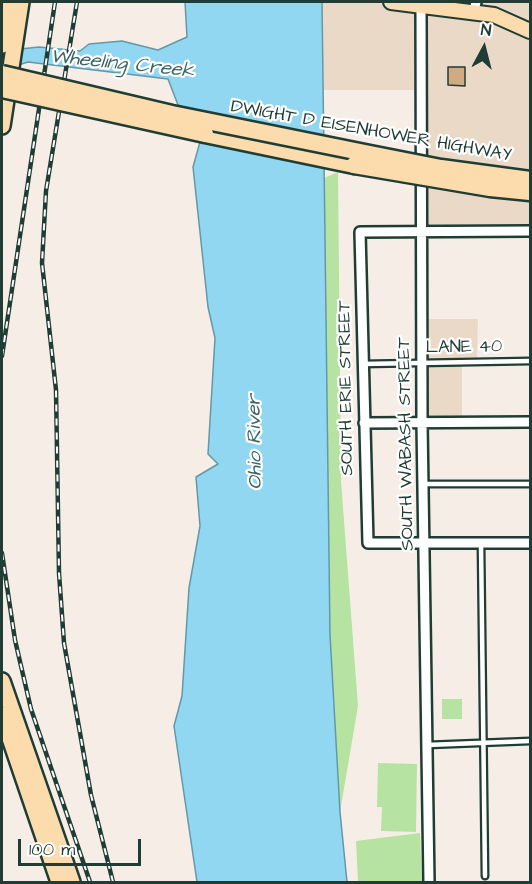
<!DOCTYPE html>
<style>
body{margin:0}
#map{position:relative;width:532px;height:884px;overflow:hidden;background:#f6eee6;font-family:"Architects Daughter",sans-serif}
canvas{display:block}
.frame{position:absolute;inset:0;border:3px solid #1f3d34;pointer-events:none}
.north{position:absolute;left:454px;top:18px;width:60px;height:60px;-webkit-text-stroke:4px #fff;paint-order:stroke;rotate:7deg;font-size:16px;font-weight:700;line-height:24px;text-align:center;color:#1f3d34}
.north::after{content:'';display:block;margin:auto;width:21px;height:27px;background:#1f3d34;clip-path:polygon(50% 0,100% 100%,50% 72%,0 100%)}
.scale{position:absolute;left:18px;top:839px;width:123px;height:27px;box-sizing:border-box;border:3px solid #1f3d34;border-top:0;padding-left:8px;font-size:18px;line-height:21px;white-space:nowrap;color:#1f3d34;-webkit-text-stroke:4px #fff;paint-order:stroke}
</style>
<div id="map">
<canvas width="532" height="884"></canvas>
<div class="frame"></div>
<div class="north">N</div>
<div class="scale">100 m</div>
</div>
<script>
const c = document.querySelector('canvas').getContext('2d');
c.lineJoin = 'round';
function paint(path, color) { c.fillStyle = color; c.fill(path, 'evenodd'); }
const poly = rows => new Path2D(rows.map(r => 'M' + r).join(''));
function trace(path, color, width, dash) { c.strokeStyle = color; c.lineWidth = width; c.lineCap = dash ? 'butt' : 'round'; c.setLineDash(dash || []); c.stroke(path); }
function label(font, color, halo, rows, align = 'center') {
  c.font = font + ' "Architects Daughter",sans-serif'; c.lineWidth = 4.5; c.setLineDash([]); c.textBaseline = 'middle'; c.strokeStyle = halo; c.fillStyle = color; for (const [text, x, y, turn = 0] of rows) {
    c.save(); c.translate(x, y); c.rotate((+turn || 0) * Math.PI / 180); c.textAlign = isNaN(turn) ? turn : align; if (halo) c.strokeText(text, 0, 0); c.fillText(text, 0, 0); c.restore();
  }
}
paint(poly([
 [322,2,391,2,473,11,476,2,530,2,530,231,421,233,421,90,323,90],
 [422,319,478,319,477,362,462,362,462,422,422,423]
]), '#ebd9c8');
paint(poly([
 [338,172,341,481,358,706,340,812,330,635,326,483,324,178],
 [442,699,462,699,462,719,442,719],
 [378,763,417,764,416,832,381,831,382,807,377,807],
 [420,833,422,882,358,882,356,841]
]), '#b6e3a1');
const water = poly([
 [185,2,322,2,330,635,340,812,347,882,197,882,174,726,182,696,189,588,200,526,196,477,218,464,208,454,215,338,208,307,193,167,207,117,178,105,168,79,28,62,2,70,2,51,39,47,80,51,89,44,122,41,158,50,187,37,185,2]
]);
paint(water, '#91d7f2');
trace(water, '#6399a6', 1.5);
const building = poly([
 [448,67,465,67,465,86,448,85,448,67]
]);
paint(building, '#d1a983');
trace(building, '#1f3d34', 1.5);
const service = poly([
 [362,364,530,361],
 [423,484,530,484],
 [481,543,485,876],
 [427,745,530,741]
]);
const minor = poly([
 [421,5,422,423,429,882],
 [474,11,476,2],
 [530,231,360,232,368,543,530,543],
 [364,423,530,422]
]);
const primary = poly([
 [391,2,494,15,530,31]
]);
const trunk = poly([
 [2,45,8,2],
 [2,126,21,2],
 [2,681,72,882],
 [2,715,59,882]
]);
const motorway = poly([
 [205,134,354,165]
]);
trace(service, '#1f3d34', 9);
trace(minor, '#1f3d34', 14);
trace(primary, '#1f3d34', 18);
trace(trunk, '#1f3d34', 20);
trace(motorway, '#1f3d34', 21);
trace(service, '#fff', 4.5);
trace(minor, '#fff', 9);
trace(primary, '#fcdcac', 14);
trace(trunk, '#fcdcac', 15);
trace(motorway, '#fcdcac', 16);
const rail = poly([
 [77,2,46,191,42,263,56,390,59,573,64,643,91,795,113,882],
 [2,356,55,2],
 [2,553,15,640,31,709,90,882]
]);
trace(rail, '#1f3d34', 4.5);
trace(rail, '#fff', 2, [7]);
const motorwayBridge = poly([
 [2,74,172,114,370,154,441,168,530,180],
 [2,89,205,134],
 [354,165,490,188,530,192]
]);
trace(motorwayBridge, '#1f3d34', 21, []);
trace(motorwayBridge, '#fcdcac', 16);
label('18px', '#1f3d34', '#fff', [
 ["DWIGHT D EISENHOWER HIGHWAY",371,132,10],
 ["LANE 40",464,348,-1],
 ["SOUTH ERIE STREET",347,388,-91],
 ["SOUTH WABASH STREET",407,444,-91]
]);
label('italic 20px', '#3c6464', '#fff', [
 ["Wheeling Creek",122,65,6],
 ["Ohio River",256,442,-91]
]);
</script>
